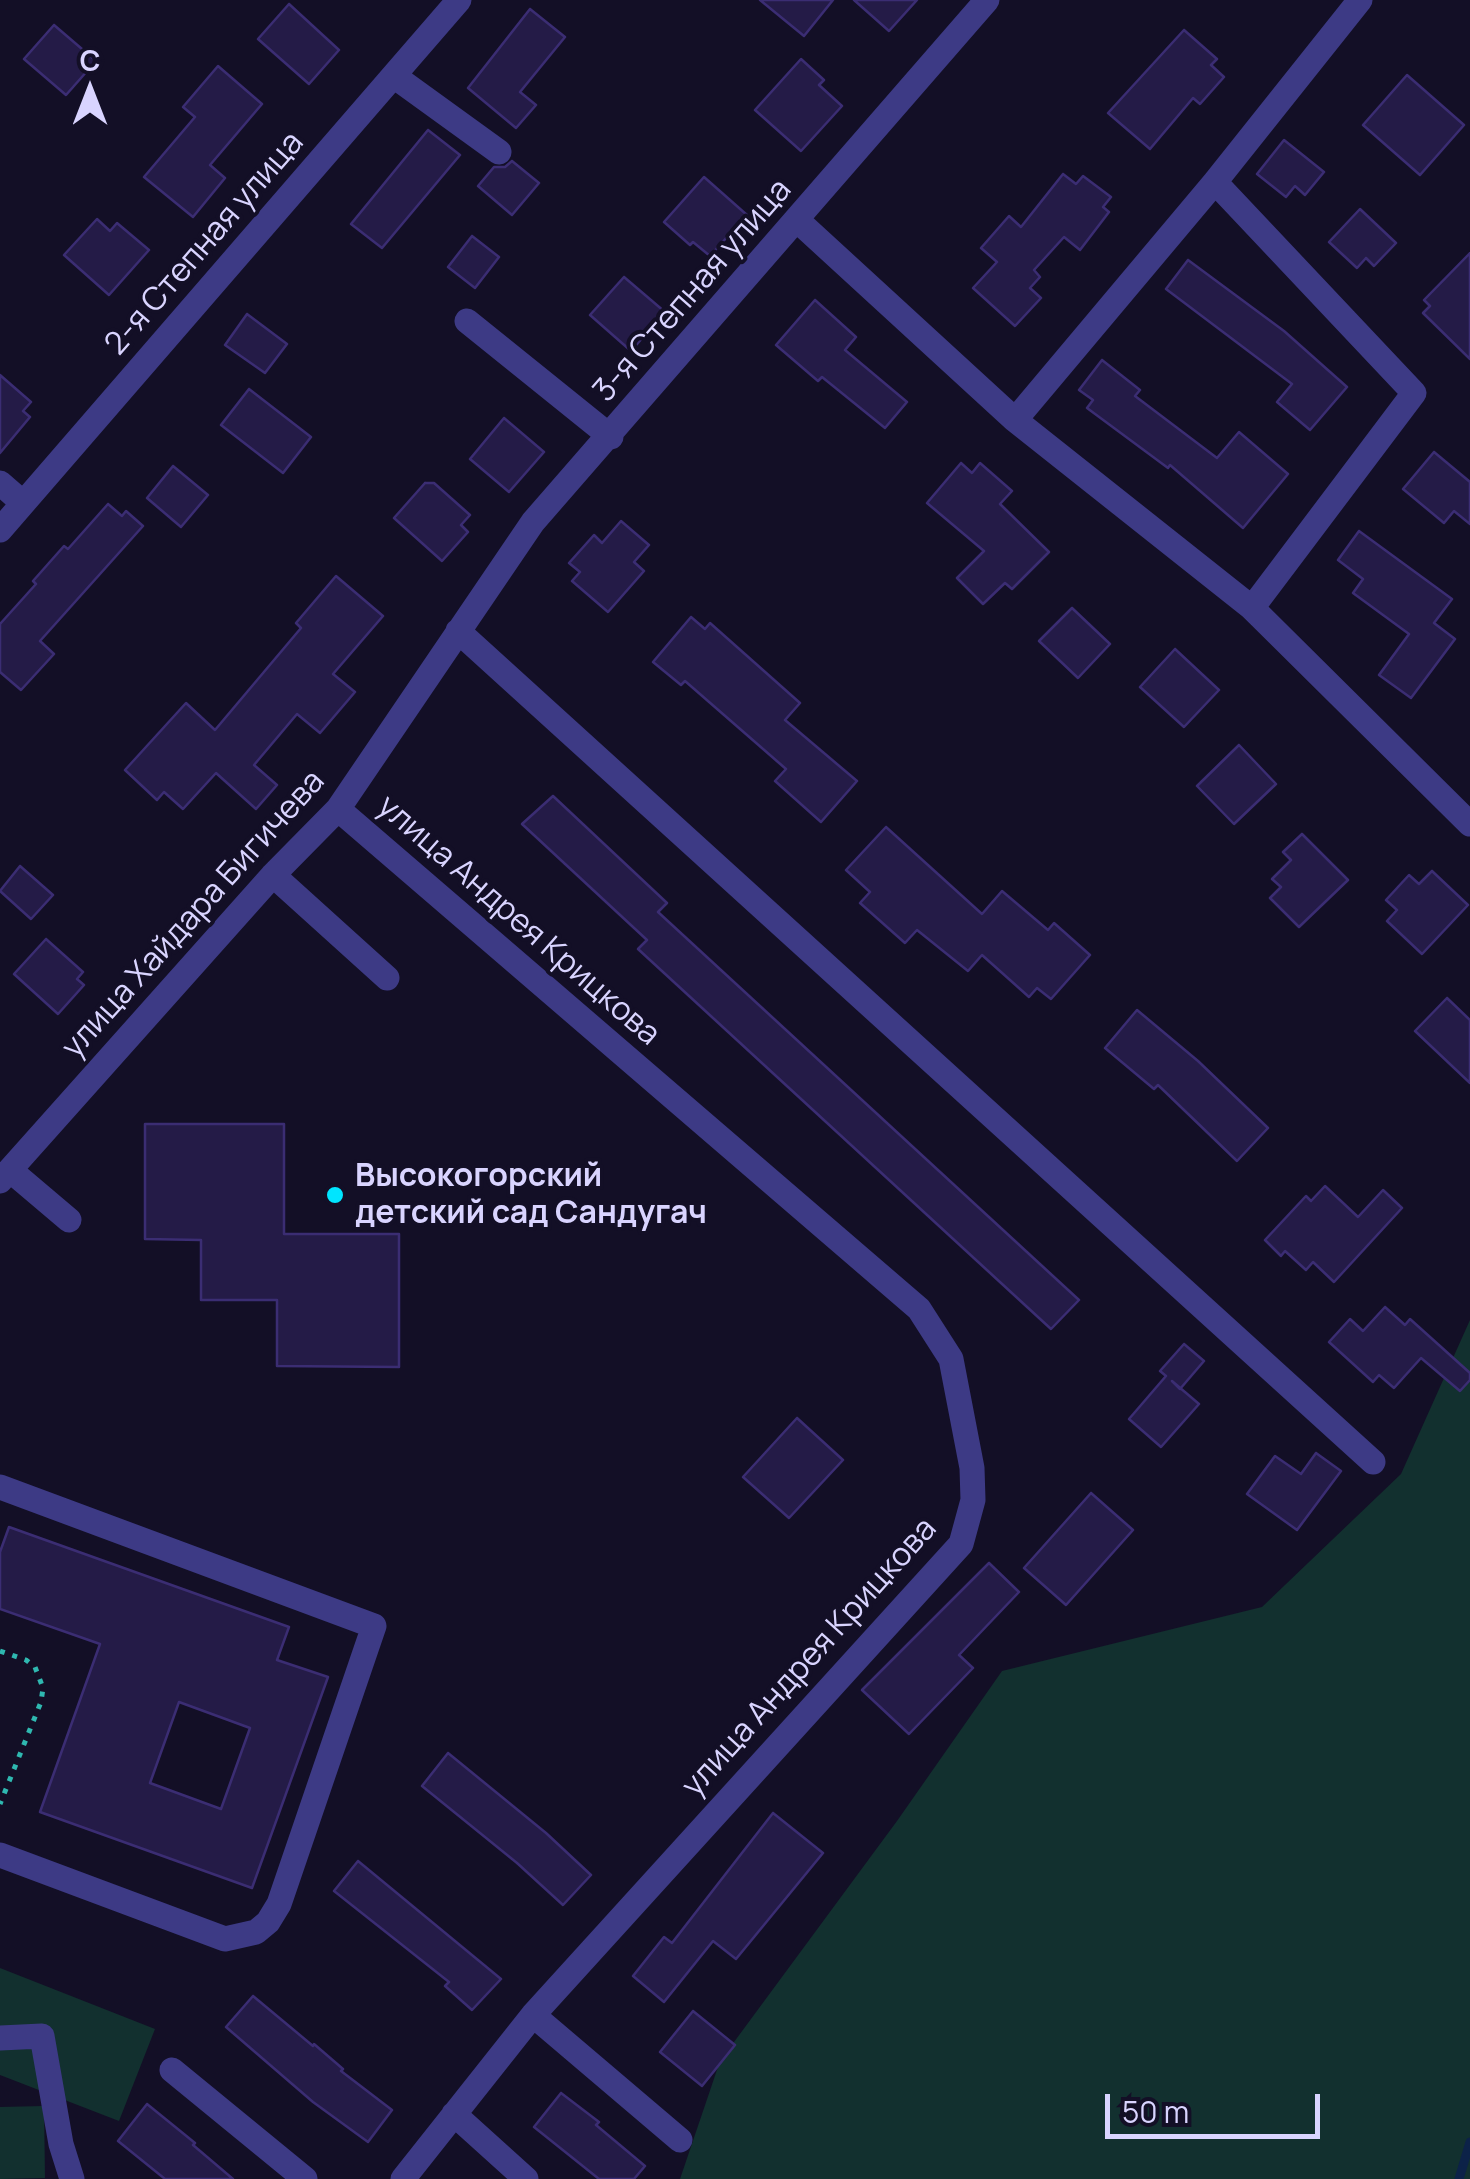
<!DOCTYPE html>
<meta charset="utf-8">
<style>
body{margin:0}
#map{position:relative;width:1470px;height:2179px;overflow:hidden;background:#130f26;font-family:Manrope,sans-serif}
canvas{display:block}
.north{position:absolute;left:40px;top:40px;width:100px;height:100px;-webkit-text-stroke:8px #130f26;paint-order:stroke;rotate:0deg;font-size:28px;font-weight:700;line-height:40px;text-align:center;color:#d9d4ff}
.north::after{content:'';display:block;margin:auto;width:35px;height:45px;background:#d9d4ff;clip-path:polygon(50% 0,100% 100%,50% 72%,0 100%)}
.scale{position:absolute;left:1105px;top:2094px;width:215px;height:45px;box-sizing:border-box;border:5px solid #d9d4ff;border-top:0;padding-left:12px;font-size:30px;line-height:35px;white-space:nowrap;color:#d9d4ff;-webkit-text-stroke:8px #130f26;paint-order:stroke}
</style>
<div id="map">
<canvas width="1470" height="2179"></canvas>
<div class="north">С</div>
<div class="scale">50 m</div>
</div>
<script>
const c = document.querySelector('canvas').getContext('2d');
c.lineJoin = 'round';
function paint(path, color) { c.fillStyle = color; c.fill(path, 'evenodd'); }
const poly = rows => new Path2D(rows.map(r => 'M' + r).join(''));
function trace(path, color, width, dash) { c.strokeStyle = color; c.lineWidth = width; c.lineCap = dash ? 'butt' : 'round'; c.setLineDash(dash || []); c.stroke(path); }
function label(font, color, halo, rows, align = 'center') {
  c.font = font + ' Manrope,sans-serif'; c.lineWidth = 8; c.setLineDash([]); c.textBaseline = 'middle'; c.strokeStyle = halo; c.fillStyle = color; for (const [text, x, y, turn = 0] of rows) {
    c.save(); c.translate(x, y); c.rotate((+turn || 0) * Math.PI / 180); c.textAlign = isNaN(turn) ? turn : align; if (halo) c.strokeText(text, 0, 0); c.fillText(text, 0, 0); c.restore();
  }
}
paint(poly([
 [1470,1320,1470,2179,680,2179,720,2061,897,1821,1002,1671,1262,1607,1401,1474],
 [0,1968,155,2029,119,2121,0,2075],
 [44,2106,45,2178,0,2179,0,2107]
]), '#12302f');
trace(poly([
 [1459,2179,1470,2142]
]), '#0c2248', 9);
const building = poly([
 [760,0,833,0,804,36,760,0],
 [854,0,917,0,889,31,854,0],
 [289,4,339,50,309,84,258,39,289,4],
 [530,9,565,37,520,92,536,105,516,128,468,88,530,9],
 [54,25,96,61,66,95,24,59,54,25],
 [1184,30,1217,59,1211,65,1224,77,1200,104,1193,98,1150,149,1108,113,1184,30],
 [801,59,824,80,819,85,842,106,801,151,755,110,801,59],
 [218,66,262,104,210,165,225,178,193,217,144,177,195,117,183,107,218,66],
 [1407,75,1464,125,1420,175,1363,125,1407,75],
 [428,130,460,155,382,248,351,224,428,130],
 [1284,140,1324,172,1305,195,1295,186,1286,197,1257,174,1284,140],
 [512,161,539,183,512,215,478,186,494,167,505,167,512,161],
 [1063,174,1076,184,1083,176,1111,197,1103,207,1109,212,1080,250,1064,237,1034,270,1040,277,1030,288,1041,298,1015,326,973,288,997,262,981,248,1009,216,1021,227,1063,174],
 [704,177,747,215,710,256,693,242,690,245,664,222,704,177],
 [1360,209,1396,243,1374,266,1366,258,1357,268,1329,242,1360,209],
 [97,219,110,231,117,223,149,250,109,295,64,255,97,219],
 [472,236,499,257,475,288,448,267,472,236],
 [1470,253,1470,359,1423,313,1430,306,1424,300,1470,253],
 [1188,260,1284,331,1347,387,1310,430,1277,402,1292,384,1166,289,1188,260],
 [624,277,665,312,631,351,590,315,624,277],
 [815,300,856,337,845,350,907,402,885,428,822,377,818,381,776,345,815,300],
 [247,314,287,344,265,373,225,345,247,314],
 [1102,360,1140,390,1135,396,1217,458,1239,432,1288,474,1243,528,1170,465,1168,468,1087,408,1093,400,1079,390,1102,360],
 [0,375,31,402,23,411,30,417,0,453,0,375],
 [249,389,311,437,283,473,221,425,249,389],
 [504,418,544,452,509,492,470,459,504,418],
 [1434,452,1470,482,1470,524,1454,511,1444,523,1403,489,1434,452],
 [961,463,972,473,980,463,1012,491,1000,504,1049,552,1012,589,1005,583,983,604,957,578,984,551,927,503,961,463],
 [173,466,208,495,181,527,147,498,173,466],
 [425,483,434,483,470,515,461,525,468,532,442,561,394,518,425,483],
 [108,504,122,516,126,511,143,526,40,641,54,654,21,690,0,672,0,624,36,584,33,581,64,546,68,549,108,504],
 [621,521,649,545,634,562,644,571,608,612,572,581,580,572,569,563,594,535,602,543,621,521],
 [1359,531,1452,599,1434,623,1455,639,1411,698,1379,675,1409,634,1353,593,1363,579,1338,560,1359,531],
 [336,576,383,616,333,674,355,692,320,733,297,714,254,765,277,785,256,809,216,773,183,809,164,792,157,800,125,770,186,703,215,730,301,628,296,623,336,576],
 [1072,608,1110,644,1078,678,1039,641,1072,608],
 [691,617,705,629,710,623,800,703,785,720,857,781,821,822,775,781,786,769,685,681,681,685,653,662,691,617],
 [1175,649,1219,690,1184,727,1140,687,1175,649],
 [1239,745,1276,784,1234,824,1197,786,1239,745],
 [553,796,667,903,658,912,1079,1300,1051,1329,638,949,647,940,522,824,553,796],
 [886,827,982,914,1002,891,1048,930,1054,923,1090,955,1051,999,1037,988,1029,997,982,955,968,971,917,930,905,943,860,903,870,892,846,870,886,827],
 [1302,834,1348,880,1299,927,1270,898,1281,887,1272,879,1291,860,1283,852,1302,834],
 [20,866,53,895,31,919,0,891,20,866],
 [1432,871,1468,905,1422,954,1387,921,1397,910,1386,900,1409,875,1419,884,1432,871],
 [46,939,83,972,77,979,84,985,58,1014,14,974,46,939],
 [1447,998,1470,1020,1470,1083,1415,1031,1447,998],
 [1137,1010,1198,1061,1268,1128,1237,1161,1158,1085,1154,1089,1105,1048,1137,1010],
 [145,1124,284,1124,284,1234,399,1234,399,1367,277,1366,277,1300,201,1300,201,1240,145,1239,145,1124],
 [1325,1186,1358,1217,1383,1190,1402,1208,1334,1282,1313,1262,1306,1270,1285,1251,1281,1256,1265,1240,1306,1196,1311,1201,1325,1186],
 [1385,1307,1405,1325,1410,1319,1470,1373,1470,1380,1460,1391,1421,1358,1394,1388,1379,1375,1373,1382,1329,1342,1350,1319,1363,1331,1385,1307],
 [1184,1344,1204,1361,1180,1389,1172,1381,1199,1404,1161,1447,1129,1419,1166,1376,1160,1371,1184,1344],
 [797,1418,843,1460,789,1518,743,1477,797,1418],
 [1316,1453,1341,1471,1297,1530,1247,1494,1275,1456,1301,1474,1316,1453],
 [1091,1493,1133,1530,1066,1605,1024,1568,1091,1493],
 [9,1527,289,1627,277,1660,328,1677,252,1888,40,1812,100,1644,0,1609,0,1552,9,1527],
 [179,1702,250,1728,221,1809,150,1783,179,1702],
 [989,1563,1019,1592,959,1655,973,1668,909,1734,862,1690,989,1563],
 [448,1753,546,1833,591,1875,563,1905,517,1863,422,1786,448,1753],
 [773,1813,823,1853,736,1959,713,1941,664,2002,633,1976,664,1937,672,1943,773,1813],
 [358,1861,501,1979,472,2010,445,1986,449,1982,334,1891,358,1861],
 [253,1996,313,2046,314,2044,343,2069,341,2071,392,2110,368,2142,313,2102,226,2027,253,1996],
 [693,2011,735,2045,702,2086,660,2052,693,2011],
 [561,2093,599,2122,596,2125,645,2166,634,2179,599,2179,534,2127,561,2093],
 [147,2104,195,2143,193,2145,233,2179,165,2179,118,2141,147,2104]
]);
paint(building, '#241b47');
trace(building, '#3b2d73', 2.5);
trace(poly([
 [0,1651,26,1660,35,1667,43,1688,41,1702,0,1804]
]), '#2fb8b0', 5, [5, 8]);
trace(poly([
 [394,76,499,152],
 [1215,182,1414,393,1252,608],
 [797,220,1015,420,1252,608,1470,824],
 [467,321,611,437],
 [1015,420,1215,182,1360,0],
 [0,483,23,503],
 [0,530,459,0],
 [458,631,1373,1462],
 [338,809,919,1309,951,1359,972,1468,973,1500,961,1544,533,2015,403,2179],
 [273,875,387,978],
 [10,1170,69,1220],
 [0,1181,273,875,338,809,533,522,987,0],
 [0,1487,374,1626,279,1904,268,1922,256,1932,225,1939,0,1855],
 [533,2015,680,2140],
 [0,2038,42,2036,61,2144,72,2179],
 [172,2070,305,2179],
 [454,2114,526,2179]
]), '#3d3a85', 25);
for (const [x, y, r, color] of [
 [335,1195,10,"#00e5ff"]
]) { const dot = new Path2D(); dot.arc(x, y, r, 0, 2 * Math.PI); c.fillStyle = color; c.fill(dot); trace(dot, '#130f26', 4); }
label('32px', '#d9d4ff', '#130f26', [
 ["2-я Степная улица",205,244,-49],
 ["3-я Степная улица",693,291,-49],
 ["улица Хайдара Бигичева",194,915,-48],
 ["улица Андрея Крицкова",518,921,41],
 ["улица Андрея Крицкова",810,1658,-48]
]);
label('bold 32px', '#d9d4ff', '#130f26', [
 ["Высокогорский",355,1177],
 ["детский сад Сандугач",355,1214]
], 'left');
</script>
